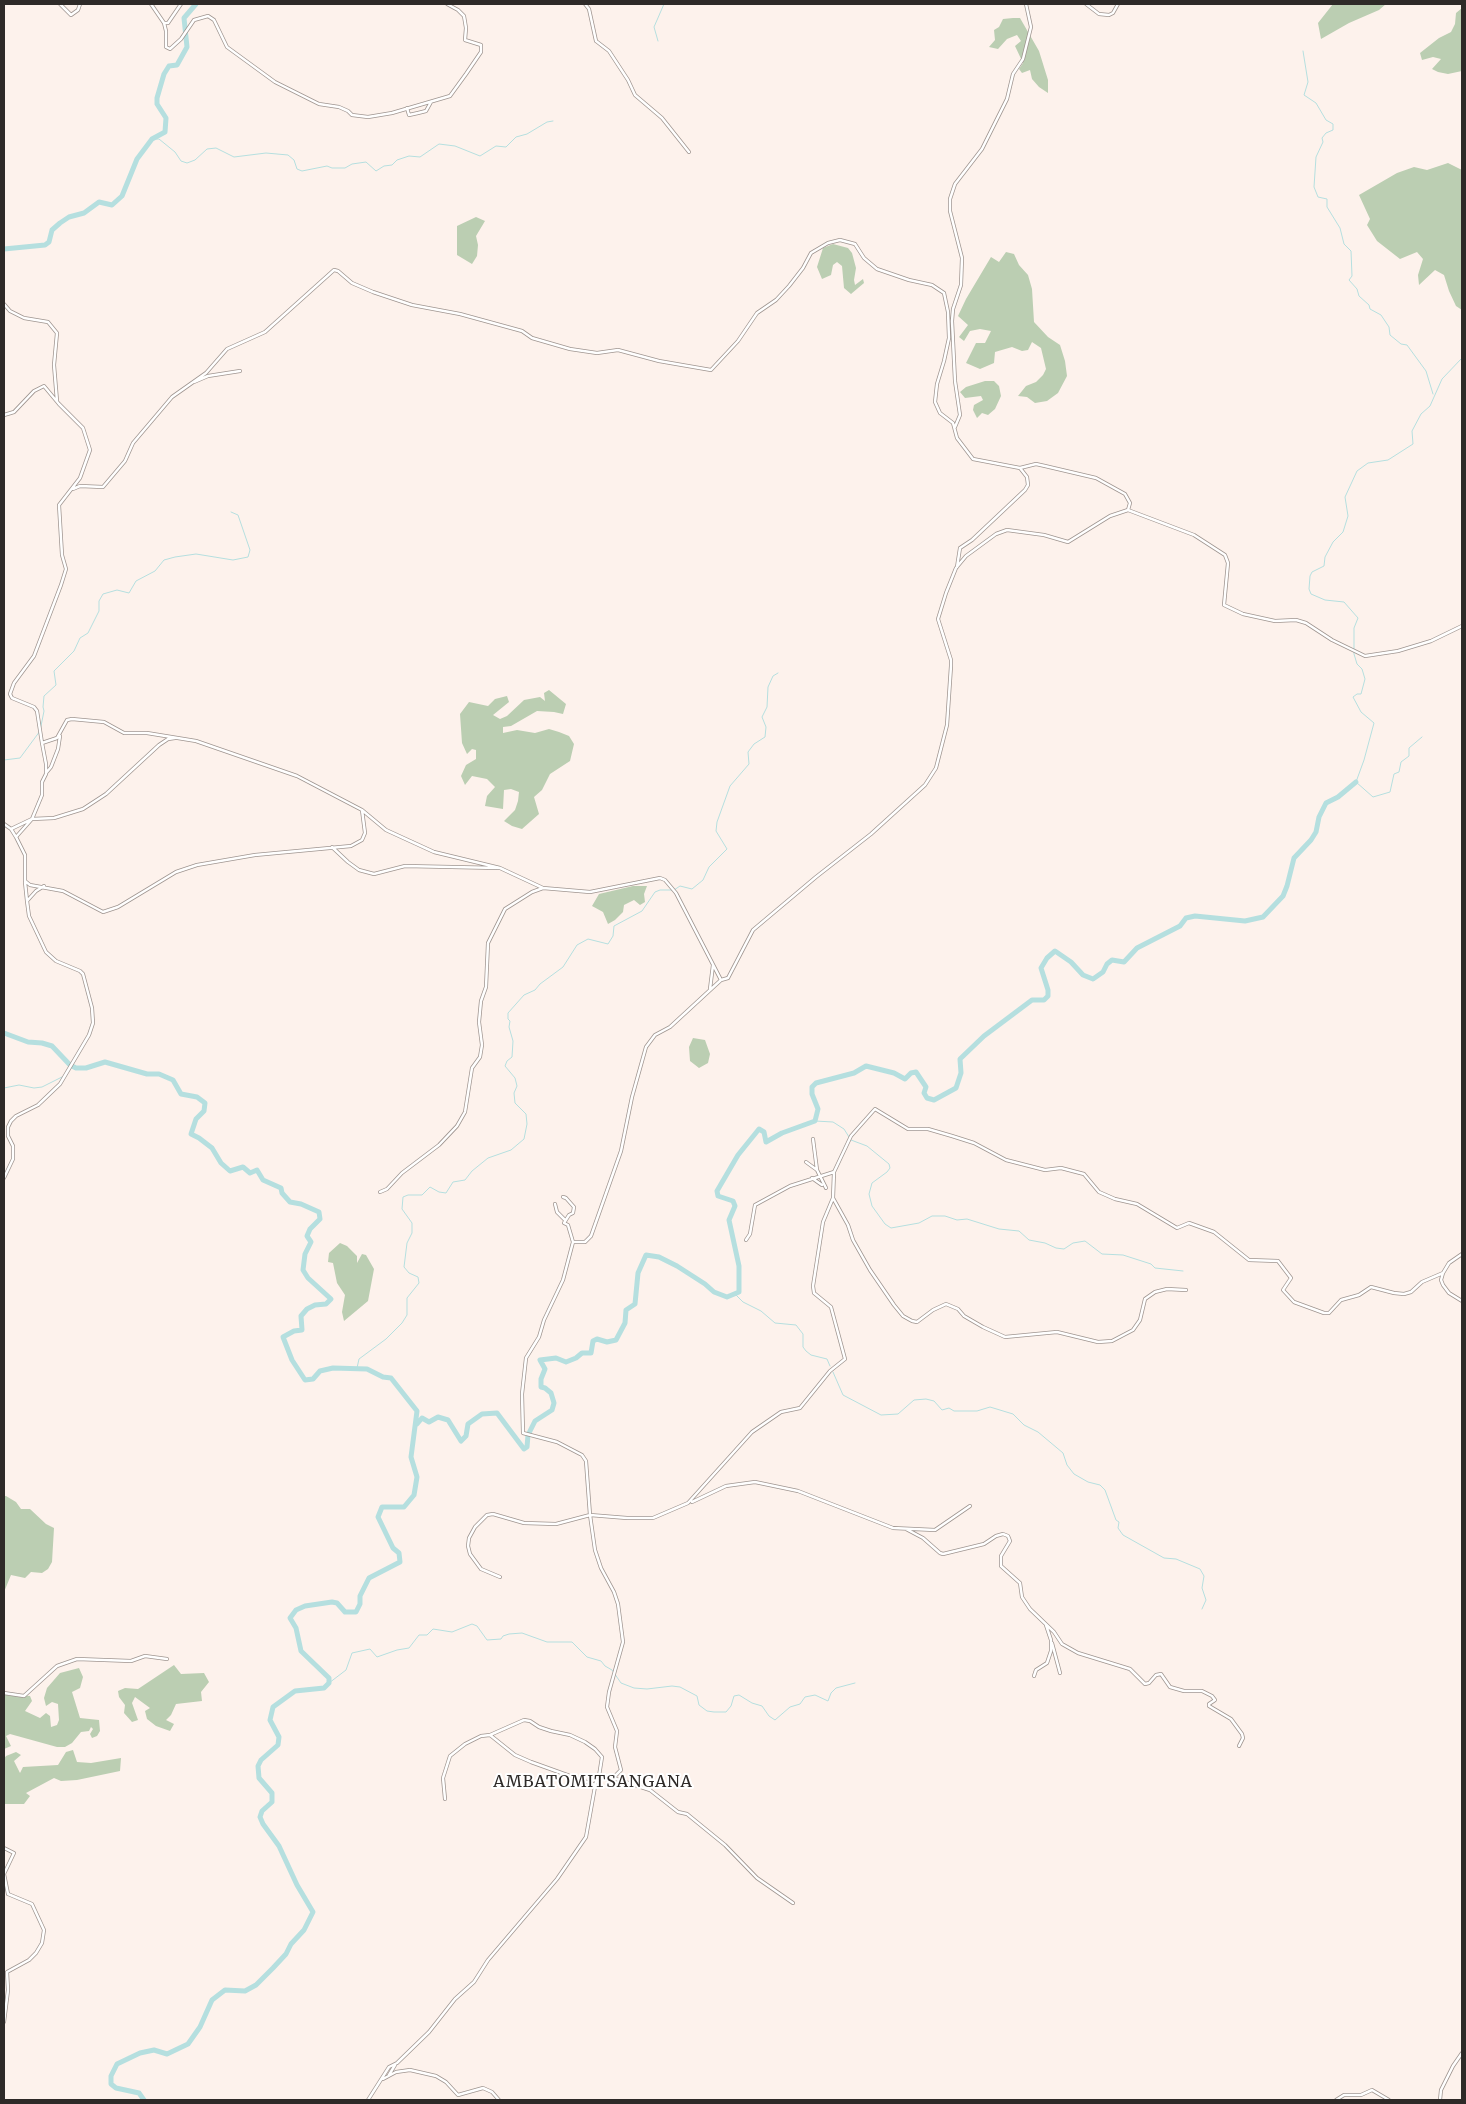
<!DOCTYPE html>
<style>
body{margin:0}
#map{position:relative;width:1466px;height:2104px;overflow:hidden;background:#fdf2ec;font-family:Merriweather,serif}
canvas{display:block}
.frame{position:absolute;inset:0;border:5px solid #2e2a28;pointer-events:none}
</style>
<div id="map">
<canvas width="1466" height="2104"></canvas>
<div class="frame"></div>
</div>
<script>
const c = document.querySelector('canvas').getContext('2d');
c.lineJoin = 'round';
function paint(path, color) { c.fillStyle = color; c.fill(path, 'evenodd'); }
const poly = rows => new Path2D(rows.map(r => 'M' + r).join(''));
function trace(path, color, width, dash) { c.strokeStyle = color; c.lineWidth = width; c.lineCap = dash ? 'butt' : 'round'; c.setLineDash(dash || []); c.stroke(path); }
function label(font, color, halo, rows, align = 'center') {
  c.font = font + ' Merriweather,serif'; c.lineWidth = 4; c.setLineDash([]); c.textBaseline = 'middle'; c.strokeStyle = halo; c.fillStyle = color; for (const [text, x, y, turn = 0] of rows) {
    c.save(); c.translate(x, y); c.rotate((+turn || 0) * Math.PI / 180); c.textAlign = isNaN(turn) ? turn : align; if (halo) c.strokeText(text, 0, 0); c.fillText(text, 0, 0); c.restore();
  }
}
paint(poly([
 [1333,4,1386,4,1379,10,1349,23,1321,39,1318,23],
 [1462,8,1462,71,1448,74,1438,72,1432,69,1441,59,1433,57,1422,60,1420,53,1439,38,1451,32,1455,24,1456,13],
 [1013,18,1020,18,1039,51,1048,80,1048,93,1039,87,1032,79,1030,70,1022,73,1019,69,1023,63,1015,46,1021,41,1017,35,1007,39,998,49,989,47,995,40,994,30,999,27,1003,19],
 [1448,163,1462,170,1462,310,1456,306,1449,291,1444,275,1435,270,1419,285,1418,275,1423,259,1417,252,1400,259,1377,241,1367,225,1370,219,1359,195,1397,173,1414,167,1427,170],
 [476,217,485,221,476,236,478,245,477,256,472,264,457,255,457,226],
 [833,244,848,248,852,253,856,268,854,280,855,285,863,279,864,283,851,294,844,288,842,266,837,262,833,265,831,275,822,279,817,267,823,248],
 [1006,252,1014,254,1019,265,1028,275,1032,289,1034,322,1048,337,1060,345,1065,361,1067,376,1058,393,1047,401,1035,403,1027,397,1018,396,1026,386,1036,382,1043,375,1046,369,1041,348,1032,342,1028,350,1022,351,1012,347,995,352,994,363,980,369,966,363,976,343,985,343,991,331,980,329,970,331,964,341,959,337,968,325,958,316,966,299,991,257,999,262],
 [985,381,994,381,999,386,1001,396,995,409,988,415,982,413,977,418,973,410,974,405,983,400,981,396,965,398,960,392,966,387],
 [549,690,566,704,563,714,554,712,537,711,511,726,503,727,503,733,517,730,535,733,549,729,559,732,569,736,574,744,570,761,550,774,542,790,534,797,539,814,522,829,512,826,504,821,515,810,518,801,519,792,511,789,504,790,503,809,485,806,487,796,495,787,487,779,472,776,465,785,461,776,466,765,476,759,476,750,472,749,467,754,462,743,460,714,469,702,488,706,495,699,507,696,509,702,493,715,500,719,507,716,524,700,540,697,545,701,544,693],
 [633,886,647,886,644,894,645,902,640,905,634,900,624,905,623,912,615,920,608,924,603,912,592,906,599,894],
 [693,1038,705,1040,710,1054,708,1063,699,1068,690,1061,689,1047],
 [340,1243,347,1246,357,1256,357,1263,362,1254,366,1255,374,1269,368,1301,344,1321,342,1312,345,1295,337,1283,333,1263,328,1262,329,1253],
 [4,1496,6,1496,16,1502,21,1509,30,1509,46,1524,54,1528,52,1562,48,1569,42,1573,31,1572,25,1578,11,1575,4,1592],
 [174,1665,181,1674,204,1673,209,1682,201,1692,202,1701,176,1704,171,1715,166,1720,174,1724,170,1731,156,1726,147,1719,145,1711,150,1708,135,1697,132,1703,138,1720,132,1722,124,1713,125,1705,119,1697,118,1691,125,1688,138,1689],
 [79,1668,83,1677,80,1688,72,1692,80,1718,99,1720,100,1731,97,1736,92,1738,90,1734,93,1729,91,1727,89,1731,81,1732,72,1743,65,1747,57,1747,10,1734,6,1736,11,1746,4,1749,4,1694,30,1696,32,1701,25,1711,40,1718,46,1713,50,1716,51,1727,57,1725,59,1720,58,1704,52,1702,46,1706,44,1698,47,1688,60,1673],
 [73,1750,77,1762,91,1763,121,1758,120,1771,77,1780,61,1781,54,1778,26,1793,30,1796,24,1804,4,1804,4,1759,6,1756,16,1752,21,1755,14,1761,20,1773,23,1767,58,1765,66,1752]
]), '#bbceb2');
trace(poly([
 [658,41,654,27,664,4],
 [1303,51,1308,82,1304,95,1316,103,1326,120,1333,124,1333,130,1326,133,1322,138,1323,142,1316,157,1314,187,1318,197,1327,199,1327,207,1340,228,1344,244,1351,251,1352,276,1349,280,1357,289,1359,296,1369,305,1370,309,1381,315,1389,327,1390,335,1401,344,1407,345,1426,371,1433,394],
 [152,139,159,139,175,152,181,161,187,163,195,160,207,149,216,148,234,157,266,153,288,155,294,160,297,169,302,171,327,166,332,168,345,168,352,164,366,162,376,171,384,166,392,165,397,160,409,156,420,157,439,144,455,146,480,156,496,146,506,147,516,137,527,134,547,122,553,121],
 [1422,737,1409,748,1409,756,1401,762,1399,772,1394,774,1390,792,1373,797,1356,782,1364,760,1374,723,1361,712,1353,697,1357,694,1361,694,1365,679,1362,669,1357,664,1354,654,1354,628,1358,618,1344,602,1325,600,1311,594,1309,589,1310,576,1312,572,1324,566,1325,557,1333,542,1343,532,1348,516,1345,497,1357,471,1368,463,1388,460,1413,444,1412,431,1421,414,1430,406,1442,379,1462,358],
 [4,760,20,758,40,731,44,711,43,707,44,696,56,685,54,671,74,651,80,638,88,633,99,611,99,601,103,594,117,590,129,593,136,581,155,571,164,560,175,557,196,554,233,560,248,557,250,550,238,515,231,512],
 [66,1072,70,1065],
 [4,1088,19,1085,34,1088,42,1087,62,1077],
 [815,1121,833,1122,844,1129,849,1137],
 [851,1140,867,1146,889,1164,890,1168,887,1172,872,1183,869,1194,872,1206,885,1224,891,1228,919,1223,932,1216,945,1216,957,1220,967,1219,999,1229,1019,1231,1029,1240,1045,1243,1056,1248,1064,1249,1073,1243,1085,1241,1102,1254,1123,1255,1151,1264,1155,1268,1183,1271],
 [735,1294,743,1302,761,1311,775,1323,796,1325,803,1334,803,1347,806,1351,811,1355,827,1359,830,1366],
 [357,1368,359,1359,386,1339,402,1323,407,1315,407,1298,419,1283,418,1277,409,1273,404,1267,407,1243,412,1233,412,1223,402,1209,403,1197,408,1195,422,1195,430,1187,439,1192,446,1193,453,1182,465,1180,472,1171,488,1158,511,1150,524,1139,527,1124,526,1114,515,1103,514,1093,517,1086,515,1078,505,1066,507,1061,512,1057,513,1041,509,1027,510,1021,508,1019,508,1013,524,995,535,990,540,984,563,967,577,945,588,939,608,944,613,936,614,926,642,911,655,892,660,890,674,890,680,886,692,889,703,880,709,867,727,849,716,831,717,822,730,786,749,764,748,752,754,744,765,737,766,727,762,717,767,707,768,687,773,676,778,673],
 [833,1372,843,1395,881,1415,898,1414,914,1400,926,1399,934,1401,942,1410,949,1408,954,1411,977,1411,990,1407,1013,1414,1024,1425,1038,1432,1063,1453,1067,1465,1074,1474,1088,1482,1100,1485,1105,1490,1116,1520,1119,1522,1118,1528,1123,1535,1164,1558,1176,1559,1200,1569,1204,1576,1202,1588,1206,1600,1202,1609],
 [329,1683,346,1670,352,1653,370,1649,377,1657,397,1650,409,1648,419,1635,427,1635,433,1629,452,1632,472,1624,477,1626,487,1640,501,1639,503,1636,509,1634,522,1633,547,1642,572,1642,587,1657,601,1661,605,1666,612,1670,621,1683,634,1688,647,1689,672,1686,680,1687,697,1696,699,1705,707,1711,714,1712,726,1712,731,1706,734,1696,739,1695,752,1703,762,1706,769,1716,775,1720,790,1707,800,1704,805,1697,815,1695,828,1701,831,1693,836,1688,855,1683]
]), '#b5dfdf', 1);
trace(poly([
 [4,249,45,245,49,242,52,230,60,223,69,217,84,213,99,202,112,205,122,196,137,159,152,139,165,132,166,118,157,104,157,98,164,74,169,66,177,65,187,47,184,18,196,4],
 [4,1033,28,1042,42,1043,52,1046,70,1065,76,1068,86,1068,105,1062,147,1074,159,1074,173,1080,181,1094,197,1097,205,1103,204,1111,196,1119,191,1134,199,1138,212,1148,221,1163,230,1171,243,1167,250,1173,257,1170,263,1180,281,1188,282,1193,290,1202,301,1204,319,1212,320,1219,310,1229,307,1236,311,1242,305,1254,303,1270,308,1278,331,1299,326,1304,315,1305,307,1309,301,1316,302,1330,294,1331,283,1337,292,1360,305,1380,313,1379,320,1371,333,1368,367,1369,383,1377,391,1378,417,1411,411,1457,417,1477,414,1495,404,1507,382,1507,378,1517,393,1548,399,1553,400,1562,369,1578,360,1596,360,1604,356,1612,345,1612,337,1603,332,1602,305,1606,296,1610,290,1618,296,1628,301,1651,329,1678,329,1683,324,1688,295,1691,273,1707,270,1720,279,1737,278,1745,261,1760,258,1766,259,1778,272,1793,272,1802,262,1811,260,1817,263,1824,279,1846,297,1885,313,1912,304,1930,291,1944,286,1954,273,1968,256,1985,245,1991,225,1990,212,2000,200,2027,188,2044,167,2054,154,2050,140,2053,117,2064,111,2076,111,2084,116,2088,139,2093,144,2100],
 [417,1424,422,1418,429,1422,438,1417,448,1420,461,1441,466,1436,468,1424,482,1414,497,1413,524,1449,527,1447,528,1435,535,1421,552,1410,554,1403,551,1393,545,1388,541,1387,541,1379,545,1369,540,1360,556,1358,566,1362,576,1358,582,1353,591,1353,593,1341,597,1339,607,1342,616,1340,625,1323,626,1310,635,1304,638,1273,646,1255,659,1257,677,1266,705,1284,714,1292,727,1297,739,1292,739,1266,729,1220,735,1206,733,1201,718,1196,717,1191,738,1155,759,1129,764,1132,766,1142,782,1133,815,1121,818,1109,812,1094,812,1087,816,1083,854,1073,866,1066,894,1073,905,1079,911,1073,916,1072,926,1087,924,1093,927,1098,934,1100,956,1088,961,1073,960,1059,984,1036,1032,1000,1044,1000,1048,996,1048,990,1041,968,1047,958,1055,951,1071,962,1083,975,1093,979,1103,972,1107,964,1112,960,1124,962,1137,948,1180,926,1186,918,1195,916,1245,921,1263,917,1283,896,1287,886,1294,858,1311,840,1316,832,1319,817,1326,803,1338,797,1356,782]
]), '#b5dfdf', 5);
const street = poly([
 [60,4,71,15,78,10,80,4],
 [151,4,164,23,168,23,181,4],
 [585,4,589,9,596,41,609,51,628,80,635,95,662,118,689,152],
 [1086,4,1099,14,1109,15,1113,13,1118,4],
 [164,23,166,31,166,47,170,49,181,39,194,20,208,16,214,20,227,47,275,82,319,104,339,107,348,111,352,115,368,117,392,113,450,96,466,74,481,52,481,45,465,40,466,28,464,16,458,10,447,4],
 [407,108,409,115,418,113,426,111,431,102],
 [4,304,10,311,24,318,48,322,57,333,54,365,57,401],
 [194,382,208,376,240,371],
 [4,415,14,412,34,391,44,386,59,404,83,428,90,450,80,478,59,505,62,555,66,569,61,585,34,656,14,683,10,694,12,698,34,707,37,711,42,743,57,738,67,720,72,719,104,722,124,733,147,733,196,741,297,776,362,810,386,830,434,852,500,868,543,888,590,892,660,878,665,880,676,893,721,980],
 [955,427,960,415,955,381,952,321,953,309,961,285,962,258,950,211,950,199,955,184,982,149,1007,99,1013,74,1023,59,1031,27,1026,4],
 [73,489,80,486,103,487,125,461,133,443,172,397,206,373,227,349,265,332,334,270,338,271,352,283,373,292,412,305,460,314,522,331,532,338,570,349,597,353,618,350,659,361,711,370,738,341,757,313,776,300,789,286,803,268,811,253,828,243,840,240,855,244,864,258,877,269,909,280,932,285,944,293,948,312,949,338,944,361,937,384,935,402,940,413,953,423,957,438,973,459,1020,468,1036,464,1045,466,1096,478,1125,494,1130,503,1128,510],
 [957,567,960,548,972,540,1025,490,1028,485,1027,477,1020,468],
 [46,773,51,767,58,749,60,736],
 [4,824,11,829,16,837,25,855,25,881,30,885,63,891,103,912,118,907,176,872,197,865,255,855,351,846,362,840,365,833,362,810],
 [11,829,32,819,54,818,83,809,106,794,159,745,168,739,175,738],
 [16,837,32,819,42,795,42,782,46,774,46,764,42,743],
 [332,847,348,862,359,870,374,874,405,866,498,868],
 [25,882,27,901],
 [710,989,713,965],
 [813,1139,817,1170],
 [806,1162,817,1170,826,1188],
 [4,1178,13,1159,13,1146,8,1136,8,1127,11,1121,16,1116,38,1105,60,1084,89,1035,93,1023,92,1008,83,974,80,971,56,961,46,952,29,916,27,901,36,891,44,886],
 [812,1178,822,1185],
 [380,1192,387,1189,402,1173,439,1145,457,1126,465,1112,472,1068,480,1057,482,1045,479,1022,481,1001,486,987,488,943,505,909,532,892,543,888],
 [563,1197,566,1198,574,1207,573,1213,569,1215,564,1223,568,1225,573,1242],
 [555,1204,557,1212,565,1220],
 [746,1240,750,1234,755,1205,790,1186,834,1172],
 [1443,1273,1441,1280,1443,1285,1449,1293,1462,1301],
 [1186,1290,1167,1289,1155,1292,1145,1299,1140,1320,1133,1330,1112,1341,1098,1342,1057,1332,1005,1337,983,1327,964,1316,958,1309,946,1304,933,1310,917,1322,912,1321,903,1316,894,1305,870,1270,853,1240,848,1225,833,1198,834,1172,851,1136,875,1109,908,1129,928,1129,952,1136,974,1143,1006,1160,1045,1170,1061,1168,1084,1174,1099,1192,1115,1199,1137,1204,1177,1228,1189,1223,1214,1232,1249,1260,1278,1261,1291,1278,1283,1290,1294,1302,1324,1313,1329,1313,1341,1300,1359,1295,1371,1287,1394,1293,1404,1294,1411,1292,1422,1282,1443,1273,1449,1263,1462,1254],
 [692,1502,726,1486,755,1482,798,1491,893,1528,935,1530,970,1506],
 [906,1529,923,1538,940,1553,943,1554,984,1544,996,1536,1003,1534,1008,1536,1010,1541,1001,1556,1001,1566,1020,1583,1022,1597,1030,1609,1054,1632,1062,1644,1078,1653,1130,1669,1145,1684,1149,1683,1156,1675,1161,1674,1170,1687,1184,1691,1202,1691,1212,1696,1215,1700,1209,1704,1209,1706,1231,1719,1242,1734,1243,1738,1239,1746],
 [500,1577,481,1569,470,1554,468,1546,469,1538,475,1527,487,1515,493,1514,524,1523,556,1524,590,1515,627,1518,653,1518,688,1503,752,1432,781,1412,800,1408,830,1371,845,1359,831,1307,814,1293,813,1286,823,1222,833,1198],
 [1052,1643,1060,1673],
 [1034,1676,1036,1670,1047,1663,1051,1651,1051,1640,1046,1625],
 [4,1693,24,1696,57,1666,77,1659,131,1661,145,1656,167,1659],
 [490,1735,524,1720,530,1721,539,1727,551,1731,570,1735,585,1742,595,1749,602,1757,599,1776],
 [613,1778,650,1790,678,1812,687,1814,725,1845,757,1878,793,1903],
 [445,1799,443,1778,450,1756,465,1744,481,1736,490,1735,515,1755,531,1762,595,1785],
 [4,1848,14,1853,4,1874,8,1894,32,1904,44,1930,42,1943,36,1953,29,1960,7,1972,8,1990,4,2022],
 [389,2075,395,2065],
 [383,2079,396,2072,410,2070,436,2076,446,2082,458,2095,483,2088,492,2092,499,2100],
 [368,2100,389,2067,397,2063,429,2032,455,1999,474,1982,488,1960,557,1879,586,1837,596,1781,599,1776,613,1778,621,1770,615,1747,617,1731,607,1707,609,1692,623,1642,618,1604,614,1592,601,1568,595,1550,590,1515,586,1461,582,1455,557,1442,523,1433,522,1394,526,1358,539,1337,544,1320,563,1280,573,1242,585,1242,591,1236,621,1151,632,1097,646,1047,655,1035,670,1027,721,980,728,978,753,930,816,877,871,834,925,785,936,768,947,725,951,666,951,660,938,619,946,593,956,568,966,556,996,534,1007,530,1044,535,1068,542,1110,516,1128,510,1194,535,1225,555,1228,563,1224,605,1243,614,1275,621,1296,620,1306,623,1332,640,1365,656,1398,651,1431,641,1462,626],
 [1336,2100,1344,2095,1361,2095,1372,2090,1389,2100],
 [1440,2100,1441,2090,1453,2066,1462,2053]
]);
trace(street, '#9f9590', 4);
trace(street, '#fff', 2.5);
c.letterSpacing = '1px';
label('16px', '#2e2a28', '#fff', [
 ["AMBATOMITSANGANA",593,1782]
]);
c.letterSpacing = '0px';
</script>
